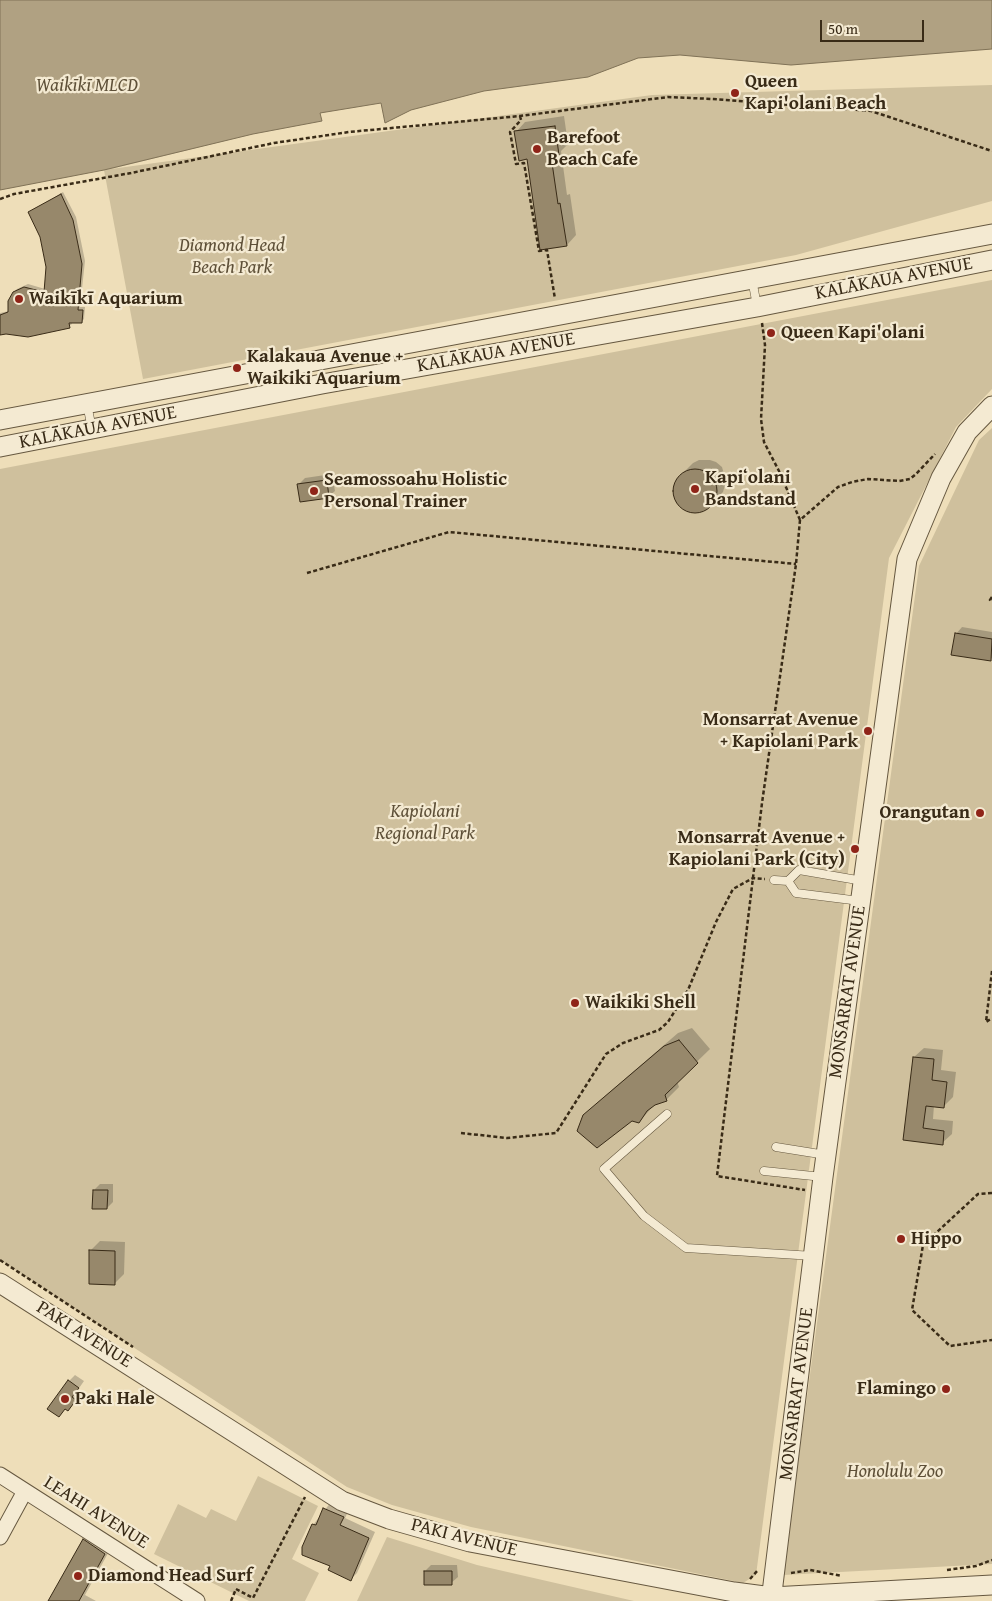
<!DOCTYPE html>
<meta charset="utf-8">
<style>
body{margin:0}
#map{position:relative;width:992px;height:1601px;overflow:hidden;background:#eedeb9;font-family:"Gentium Book Plus",serif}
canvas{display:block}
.scale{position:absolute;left:820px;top:20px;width:104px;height:22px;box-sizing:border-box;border:2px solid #392b17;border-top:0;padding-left:6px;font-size:15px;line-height:18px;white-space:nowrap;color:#392b17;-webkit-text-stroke:4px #f4ead2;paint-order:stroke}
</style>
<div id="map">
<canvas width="992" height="1601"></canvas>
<div class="scale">50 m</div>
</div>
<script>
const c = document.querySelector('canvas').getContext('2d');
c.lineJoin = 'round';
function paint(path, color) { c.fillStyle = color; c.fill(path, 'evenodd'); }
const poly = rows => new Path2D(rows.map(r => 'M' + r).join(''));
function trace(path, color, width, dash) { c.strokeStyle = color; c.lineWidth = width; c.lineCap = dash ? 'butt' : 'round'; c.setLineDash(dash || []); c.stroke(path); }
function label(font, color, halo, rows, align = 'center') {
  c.font = font + ' "Gentium Book Plus",serif'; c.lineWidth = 4.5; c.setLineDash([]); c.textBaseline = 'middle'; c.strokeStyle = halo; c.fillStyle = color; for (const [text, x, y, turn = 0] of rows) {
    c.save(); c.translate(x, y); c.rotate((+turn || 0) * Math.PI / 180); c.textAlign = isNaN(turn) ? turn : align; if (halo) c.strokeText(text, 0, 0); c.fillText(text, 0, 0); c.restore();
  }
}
paint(poly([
 [0,0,992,0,992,49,791,65,680,55,638,58,588,77,484,91,411,110,385,123,381,103,320,113,322,121,253,134,111,169,652,95,992,85,992,201,796,255,143,379,104,170,0,190],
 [992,280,992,389,956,427,889,558,756,1575,743,1583,471,1527,392,1505,347,1487,0,1260,0,469],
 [992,428,992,1564,783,1575,919,566,979,440],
 [258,1476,318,1506,292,1559,319,1573,305,1601,249,1601,154,1554,178,1504,206,1518,211,1509,236,1521],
 [387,1537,477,1565,634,1601,357,1601]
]), '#cfc09d');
const water = poly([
 [0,0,992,0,992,49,791,65,680,55,638,58,588,77,484,91,411,110,385,123,381,103,320,113,322,121,253,134,104,170,0,190,0,0]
]);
paint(water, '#b0a182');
trace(water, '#807257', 1);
paint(poly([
 [564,116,568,144,561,151,567,195,570,194,576,235,567,245,516,132,525,122],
 [63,192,76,217,85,261,80,307,85,307,84,319,81,322,71,321,72,324,69,326,0,334,0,313,9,311,14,292,17,289,28,284,45,289,47,267,41,236,30,212],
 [699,460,710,460,716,462,722,467,726,481,723,492,707,508,694,512,684,509,679,504,675,497,674,486,677,479,693,463],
 [332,474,335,491,328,497,298,485,305,478],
 [962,627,992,632,992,658,990,659,956,634],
 [692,1028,710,1049,677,1081,679,1087,666,1100,655,1104,639,1122,632,1119,584,1116,598,1102,678,1033],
 [924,1048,943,1050,941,1070,956,1072,953,1097,943,1107,934,1105,933,1119,953,1121,952,1134,942,1143,904,1138,914,1057],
 [100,1184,113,1184,113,1202,107,1208,94,1190],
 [100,1241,125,1242,124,1274,114,1284,90,1251],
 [75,1375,84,1381,77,1391,81,1393,68,1410,66,1408,59,1416,69,1381],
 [331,1502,349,1510,345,1518,375,1532,357,1573,351,1579,331,1566,313,1525],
 [91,1533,112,1546,85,1595,96,1601,50,1601,84,1540],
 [431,1565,457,1565,458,1577,451,1583,425,1571]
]), '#0003');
const building = poly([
 [555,126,559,155,551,156,558,204,560,203,567,246,540,250,527,159,519,161,514,131,555,126],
 [61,194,73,220,82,264,78,310,83,310,82,323,69,323,70,328,28,337,6,334,0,335,0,315,8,312,8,301,13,292,24,287,44,292,46,267,40,237,28,212,61,194],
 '673 491a22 22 0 1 1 44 0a22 22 0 1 1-44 0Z',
 [327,480,329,498,300,502,297,484,327,480],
 [955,633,992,639,991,661,951,655,955,633],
 [679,1040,698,1063,665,1095,667,1101,655,1105,647,1111,639,1123,632,1121,597,1148,577,1131,583,1115,664,1046,679,1040],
 [913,1057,934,1059,932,1080,947,1082,944,1108,926,1106,923,1128,944,1131,943,1145,903,1140,913,1057],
 [93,1190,108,1190,107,1209,92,1209,93,1190],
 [89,1250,115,1251,115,1285,89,1284,89,1250],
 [68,1380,79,1388,72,1397,76,1400,68,1411,65,1409,59,1417,47,1409,68,1380],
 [323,1508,344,1517,340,1525,369,1538,351,1581,328,1570,330,1566,302,1555,302,1547,312,1524,316,1525,323,1508],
 [83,1539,105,1554,79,1601,48,1601,83,1539],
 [424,1571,452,1571,452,1585,424,1585,424,1571]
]);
paint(building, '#97886b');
trace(building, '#392b17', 1);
const service = poly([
 [752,279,757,306],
 [388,347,392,372],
 [87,404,92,429],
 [774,880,788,881,796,893,860,901],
 [788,881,799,870,863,881],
 [667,1114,604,1169,644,1216,686,1248,814,1256],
 [776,1147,826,1155],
 [764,1171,823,1177]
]);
const minor = poly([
 [0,1475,197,1601],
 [0,1537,25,1491]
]);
const tertiary = poly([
 [0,420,992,234],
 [0,447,322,384,757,307,992,260],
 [0,1283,342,1501,389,1519,470,1542,734,1592,772,1597,992,1585],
 [771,1601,823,1177,907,559,941,478,967,432,992,406]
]);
trace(service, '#665840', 9);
trace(minor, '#665840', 17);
trace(tertiary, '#665840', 21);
trace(poly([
 [520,116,521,120,510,132,516,164,524,163,539,251,547,250,555,299],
 [0,199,14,194,131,173,274,143,349,132,520,116,668,97,713,99,871,111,992,151],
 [762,323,765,345,761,419,764,442,780,473,800,520,838,487,852,482,868,479,899,481,910,479,916,474,935,454],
 [800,520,796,564,762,803,717,1176,805,1190],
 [307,573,449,532,796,564],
 [992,597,990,600,992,602],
 [992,971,986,1022,992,1018],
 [461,1133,507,1138,556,1133,606,1054,623,1043,659,1030,668,1022,688,990,716,922,733,889,753,878,765,879],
 [992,1193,978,1194,923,1245,912,1310,950,1346,992,1340],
 [0,1260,133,1347],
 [947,1570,976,1566,992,1560],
 [791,1573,810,1570,842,1576],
 [750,1579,758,1570],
 [231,1601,236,1589,253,1598,305,1497]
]), '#392b17', 2.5, [4, 2.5]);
trace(service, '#f4ead2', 8);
trace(minor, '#f4ead2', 15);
trace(tertiary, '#f4ead2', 19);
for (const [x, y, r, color] of [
 [735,93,5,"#8f2418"],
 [537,149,5,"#8f2418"],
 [19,299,5,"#8f2418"],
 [771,333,5,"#8f2418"],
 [237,368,5,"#8f2418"],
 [695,489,5,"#8f2418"],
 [314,491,5,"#8f2418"],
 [868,731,5,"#8f2418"],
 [980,813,5,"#8f2418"],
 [855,849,5,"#8f2418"],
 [575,1003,5,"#8f2418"],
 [901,1239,5,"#8f2418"],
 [946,1389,5,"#8f2418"],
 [65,1399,5,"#8f2418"],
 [78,1576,5,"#8f2418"]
]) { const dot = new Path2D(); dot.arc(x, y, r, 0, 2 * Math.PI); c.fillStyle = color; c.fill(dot); trace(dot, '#f4ead2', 2); }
label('bold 19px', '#392b17', '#f4ead2', [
 ["Queen",745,82],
 ["Kapi'olani Beach",745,104],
 ["Barefoot",547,138],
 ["Beach Cafe",547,160],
 ["Waikīkī Aquarium",29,299],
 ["Queen Kapi'olani",781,333],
 ["Kalakaua Avenue +",247,357],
 ["Waikiki Aquarium",247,379],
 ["Kapiʻolani",705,478],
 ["Bandstand",705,500],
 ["Seamossoahu Holistic",324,480],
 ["Personal Trainer",324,502],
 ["Monsarrat Avenue",858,720,"right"],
 ["+ Kapiolani Park",858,742,"right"],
 ["Orangutan",970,813,"right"],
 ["Monsarrat Avenue +",845,838,"right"],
 ["Kapiolani Park (City)",845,860,"right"],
 ["Waikiki Shell",585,1003],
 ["Hippo",911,1239],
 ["Flamingo",936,1389,"right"],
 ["Paki Hale",75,1399],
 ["Diamond Head Surf",88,1576]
], 'left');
label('italic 19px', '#5e5038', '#f4ead2', [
 ["Waikīkī MLCD",87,86],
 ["Diamond Head",232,246],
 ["Beach Park",232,268],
 ["Kapiolani",425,812],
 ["Regional Park",425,834],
 ["Honolulu Zoo",895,1472]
]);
label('19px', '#392b17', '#f4ead2', [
 ["KALĀKAUA AVENUE",894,279,-11],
 ["KALĀKAUA AVENUE",496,353,-10],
 ["KALĀKAUA AVENUE",98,428,-11],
 ["MONSARRAT AVENUE",848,992,-82],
 ["PAKI AVENUE",84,1335,32],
 ["MONSARRAT AVENUE",797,1394,-83],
 ["LEAHI AVENUE",96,1513,32],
 ["PAKI AVENUE",464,1538,14]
]);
</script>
